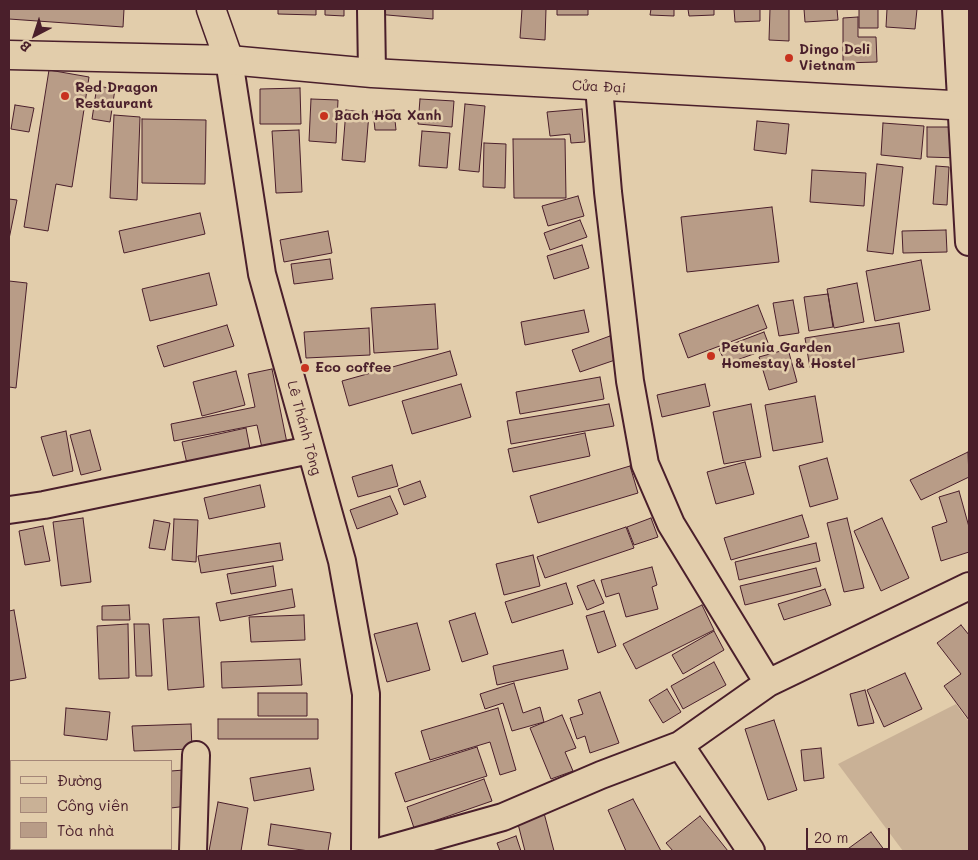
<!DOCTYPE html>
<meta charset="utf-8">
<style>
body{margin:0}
#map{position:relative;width:978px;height:860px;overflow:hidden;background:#e2cdab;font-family:Mali,sans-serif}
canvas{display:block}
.frame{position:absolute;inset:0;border:10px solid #4a1f2b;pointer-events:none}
.legend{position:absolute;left:10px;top:760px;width:162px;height:90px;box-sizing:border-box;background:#e2cdab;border:1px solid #a58778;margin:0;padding:6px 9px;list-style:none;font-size:15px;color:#4a1f2b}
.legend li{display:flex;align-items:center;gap:10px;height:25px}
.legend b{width:25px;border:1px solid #a58778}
.north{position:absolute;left:10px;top:10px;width:50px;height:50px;-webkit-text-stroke:4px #e2cdab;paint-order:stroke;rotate:220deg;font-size:14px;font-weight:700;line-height:20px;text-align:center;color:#4a1f2b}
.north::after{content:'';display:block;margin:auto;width:18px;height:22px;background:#4a1f2b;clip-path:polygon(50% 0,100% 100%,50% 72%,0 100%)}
.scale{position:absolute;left:806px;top:828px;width:84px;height:22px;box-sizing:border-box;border:2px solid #4a1f2b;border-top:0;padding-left:6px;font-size:15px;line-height:18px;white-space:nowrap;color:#4a1f2b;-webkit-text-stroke:4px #e2cdab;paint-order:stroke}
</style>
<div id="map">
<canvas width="978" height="860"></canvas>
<div class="frame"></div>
<ul class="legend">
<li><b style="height:6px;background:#e2cdab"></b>Đường</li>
<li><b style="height:14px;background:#c9b196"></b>Công viên</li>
<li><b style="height:14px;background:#b89c87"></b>Tòa nhà</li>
</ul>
<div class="north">B</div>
<div class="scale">20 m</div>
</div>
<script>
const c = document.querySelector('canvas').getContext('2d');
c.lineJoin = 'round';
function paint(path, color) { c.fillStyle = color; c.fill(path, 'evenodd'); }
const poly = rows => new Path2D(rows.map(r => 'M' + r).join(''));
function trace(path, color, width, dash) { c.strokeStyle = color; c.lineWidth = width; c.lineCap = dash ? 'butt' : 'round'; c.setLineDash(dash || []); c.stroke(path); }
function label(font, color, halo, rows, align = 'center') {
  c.font = font + ' Mali,sans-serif'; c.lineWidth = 5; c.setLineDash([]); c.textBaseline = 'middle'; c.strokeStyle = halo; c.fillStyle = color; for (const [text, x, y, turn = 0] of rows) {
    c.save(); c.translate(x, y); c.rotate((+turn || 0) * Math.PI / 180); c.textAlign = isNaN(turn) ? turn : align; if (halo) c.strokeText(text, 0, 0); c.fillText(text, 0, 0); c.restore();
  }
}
paint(poly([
 [956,704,969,722,969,851,903,851,838,764]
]), '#c9b196');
const building = poly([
 [9,9,124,9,123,27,9,19,9,9],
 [278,9,316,9,316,15,278,14,278,9],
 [325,9,344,9,344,16,325,15,325,9],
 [376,9,433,9,433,19,376,14,376,9],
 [522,9,546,9,545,40,520,38,522,9],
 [557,9,588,9,588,15,557,15,557,9],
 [651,9,674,9,674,16,650,15,651,9],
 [688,9,714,9,714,15,689,16,688,9],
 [734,9,760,9,760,21,735,22,734,9],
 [770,9,789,9,789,41,769,40,770,9],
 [804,9,837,9,838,20,805,22,804,9],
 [859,9,878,9,878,28,859,28,859,9],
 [887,9,917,9,915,29,886,27,887,9],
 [858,17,858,37,876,37,877,62,843,63,843,18,858,17],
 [49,70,89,77,72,187,56,184,48,231,24,227,49,70],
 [97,86,115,89,110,122,92,119,97,86],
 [300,88,301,124,260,124,260,89,300,88],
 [311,99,338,100,336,143,309,141,311,99],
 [420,99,454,101,452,127,418,124,420,99],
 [465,104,485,106,479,172,459,170,465,104],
 [15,105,34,108,29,132,11,129,15,105],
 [582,109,585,142,571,143,570,134,550,136,547,112,582,109],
 [346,110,369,113,365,162,342,160,346,110],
 [394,110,396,130,375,130,373,111,394,110],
 [114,115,140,117,137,200,110,198,114,115],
 [142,119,206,120,205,184,142,183,142,119],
 [757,121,789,124,786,154,754,150,757,121],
 [883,123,924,126,921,159,881,155,883,123],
 [927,127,960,127,959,158,927,157,927,127],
 [299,130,302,192,276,193,272,131,299,130],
 [422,131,450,133,447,168,419,166,422,131],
 [513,139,565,139,566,198,514,198,513,139],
 [484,143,506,144,505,188,483,187,484,143],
 [877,164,903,167,893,254,867,251,877,164],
 [936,166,949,167,947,205,933,204,936,166],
 [812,170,866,173,864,206,810,202,812,170],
 [578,196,584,216,548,226,542,206,578,196],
 [9,199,17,200,9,239,9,199],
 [772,207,779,262,687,272,681,217,772,207],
 [200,213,205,234,124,253,119,231,200,213],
 [580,220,587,237,550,250,544,233,580,220],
 [946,230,947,252,903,253,902,231,946,230],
 [328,231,332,253,284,262,280,240,328,231],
 [582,245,589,268,554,279,547,256,582,245],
 [330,259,333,279,294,284,291,264,330,259],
 [921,260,930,310,875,321,866,271,921,260],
 [209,273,217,305,150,321,142,289,209,273],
 [9,281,27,283,16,388,9,387,9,281],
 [857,283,864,322,834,328,827,289,857,283],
 [828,294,833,327,809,331,804,297,828,294],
 [793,300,799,333,779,336,773,303,793,300],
 [435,304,438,349,374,353,371,308,435,304],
 [758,305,767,328,688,358,679,334,758,305],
 [584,310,589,332,525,345,521,322,584,310],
 [899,323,904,352,810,368,805,338,899,323],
 [227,325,234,346,164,367,157,346,227,325],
 [369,328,370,355,306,358,304,332,369,328],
 [764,332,770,348,726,364,719,349,764,332],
 [610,336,618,359,580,372,572,350,610,336],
 [788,349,797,382,769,390,759,357,788,349],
 [450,351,457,375,349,406,342,381,450,351],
 [272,369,287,443,262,448,257,425,174,441,171,424,255,407,248,374,272,369],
 [236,371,245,405,202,416,193,382,236,371],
 [600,377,604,399,520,414,516,392,600,377],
 [461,384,471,417,412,434,402,401,461,384],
 [705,384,710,406,662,417,657,395,705,384],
 [815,396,823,442,773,451,765,405,815,396],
 [609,404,614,426,511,444,507,421,609,404],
 [751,404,761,457,724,464,713,412,751,404],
 [246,428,251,454,188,468,182,442,246,428],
 [90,430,101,470,81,475,70,435,90,430],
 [66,431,73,471,53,476,41,437,66,431],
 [585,433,590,456,513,472,508,449,585,433],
 [968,452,969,477,921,500,910,480,968,452],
 [827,458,838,499,810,507,799,466,827,458],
 [745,462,754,494,716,504,707,472,745,462],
 [392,465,398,486,358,497,352,477,392,465],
 [630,466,638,493,538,523,530,496,630,466],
 [420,481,426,497,404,505,398,489,420,481],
 [260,485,265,507,209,519,204,498,260,485],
 [959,491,969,527,969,552,941,561,932,527,947,522,939,497,959,491],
 [390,496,398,514,357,529,350,510,390,496],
 [802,515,809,537,731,560,724,538,802,515],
 [83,518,91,582,61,586,53,522,83,518],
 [651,518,658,537,634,545,627,527,651,518],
 [847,518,864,588,844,592,827,523,847,518],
 [882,518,909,578,881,591,854,531,882,518],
 [174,519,198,520,196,562,172,560,174,519],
 [154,520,170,523,165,550,149,548,154,520],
 [43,526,50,561,25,565,19,531,43,526],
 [626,527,634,548,545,578,537,557,626,527],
 [280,543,283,560,201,573,198,556,280,543],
 [816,543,820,561,739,580,735,562,816,543],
 [533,555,540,586,504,595,496,564,533,555],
 [273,566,276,586,231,594,227,574,273,566],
 [652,567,657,585,652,587,658,609,626,617,619,593,606,597,601,580,652,567],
 [816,568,821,586,745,605,740,586,816,568],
 [594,580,604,603,587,610,577,586,594,580],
 [566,583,573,604,512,623,505,602,566,583],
 [292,589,295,607,220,621,216,603,292,589],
 [825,589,831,605,784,620,778,604,825,589],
 [129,605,130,620,102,620,102,606,129,605],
 [702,605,714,630,636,669,623,644,702,605],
 [14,610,26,678,9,681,9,611,14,610],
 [604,611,616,646,598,653,586,616,604,611],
 [475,613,488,654,462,662,449,621,475,613],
 [304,615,305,640,251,642,249,617,304,615],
 [199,617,204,687,168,690,163,619,199,617],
 [417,623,430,670,387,682,374,634,417,623],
 [128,624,129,678,99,679,97,626,128,624],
 [134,624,149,624,152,676,136,676,134,624],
 [961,625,969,635,969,720,944,686,961,674,937,643,961,625],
 [714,631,724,650,683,674,672,655,714,631],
 [563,650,568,669,497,685,493,666,563,650],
 [300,659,302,685,222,688,221,662,300,659],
 [714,662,726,685,683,709,671,686,714,662],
 [905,673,922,709,884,727,867,690,905,673],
 [514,683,523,713,540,707,544,722,512,731,503,703,485,709,480,694,514,683],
 [667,689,681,712,663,723,649,700,667,689],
 [865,690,874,723,858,726,850,694,865,690],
 [600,692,619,743,590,753,585,736,577,739,570,718,583,714,578,700,600,692],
 [258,693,307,693,307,716,258,716,258,693],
 [66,708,110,712,107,740,64,735,66,708],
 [498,708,516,770,500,775,490,742,430,760,421,731,498,708],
 [562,715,576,748,565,752,573,771,551,779,530,728,562,715],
 [218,719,318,719,318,739,218,739,218,719],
 [774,720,797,790,768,800,745,729,774,720],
 [191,724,192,749,134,751,132,726,191,724],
 [477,747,487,776,405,802,395,773,477,747],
 [821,748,824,778,804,781,801,750,821,748],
 [310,768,314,790,254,801,250,778,310,768],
 [184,770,187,806,171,808,171,771,184,770],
 [484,779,492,801,414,828,407,807,484,779],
 [633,799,661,851,626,851,608,810,633,799],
 [218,802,248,808,241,851,209,851,218,802],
 [544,813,554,851,525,851,517,820,544,813],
 [700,816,728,851,673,851,666,843,700,816],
 [271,824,331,833,328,851,309,851,268,845,271,824],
 [871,832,885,851,845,851,871,832],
 [516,836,521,851,500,851,497,843,516,836]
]);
paint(building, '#b89c87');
trace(building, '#4a1f2b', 1);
const minor = poly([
 [371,9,372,73],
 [956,9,969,242],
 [229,60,262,274,342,561,366,694,365,851],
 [599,87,608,192,630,381,645,464,671,524,768,683],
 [9,510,44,505,310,450],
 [680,745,751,851],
 [193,851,196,755],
 [382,851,503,817,601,775,680,745,768,683,969,586]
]);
const tertiary = poly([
 [211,9,229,60]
]);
const primary = poly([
 [9,55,229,60,372,73,969,106]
]);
trace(minor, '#4a1f2b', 30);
trace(tertiary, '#4a1f2b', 31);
trace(primary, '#4a1f2b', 31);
trace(minor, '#e2cdab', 26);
trace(tertiary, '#e2cdab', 28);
trace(primary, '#e2cdab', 28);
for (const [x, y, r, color] of [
 [789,58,5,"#c8321e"],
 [65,96,5,"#c8321e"],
 [324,116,5,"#c8321e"],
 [711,356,5,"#c8321e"],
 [305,368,5,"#c8321e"]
]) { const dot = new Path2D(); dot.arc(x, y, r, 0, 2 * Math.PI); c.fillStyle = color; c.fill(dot); trace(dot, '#e2cdab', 2); }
label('bold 14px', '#4a1f2b', '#e2cdab', [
 ["Dingo Deli",799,50],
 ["Vietnam",799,66],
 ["Red Dragon",75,88],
 ["Restaurant",75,104],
 ["Bach Hoa Xanh",334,116],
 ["Petunia Garden",721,348],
 ["Homestay & Hostel",721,364],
 ["Eco coffee",315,368]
], 'left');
label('14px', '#4a1f2b', '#e2cdab', [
 ["Cửa Đại",599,87,3],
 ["Lê Thánh Tông",304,428,75]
]);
</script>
